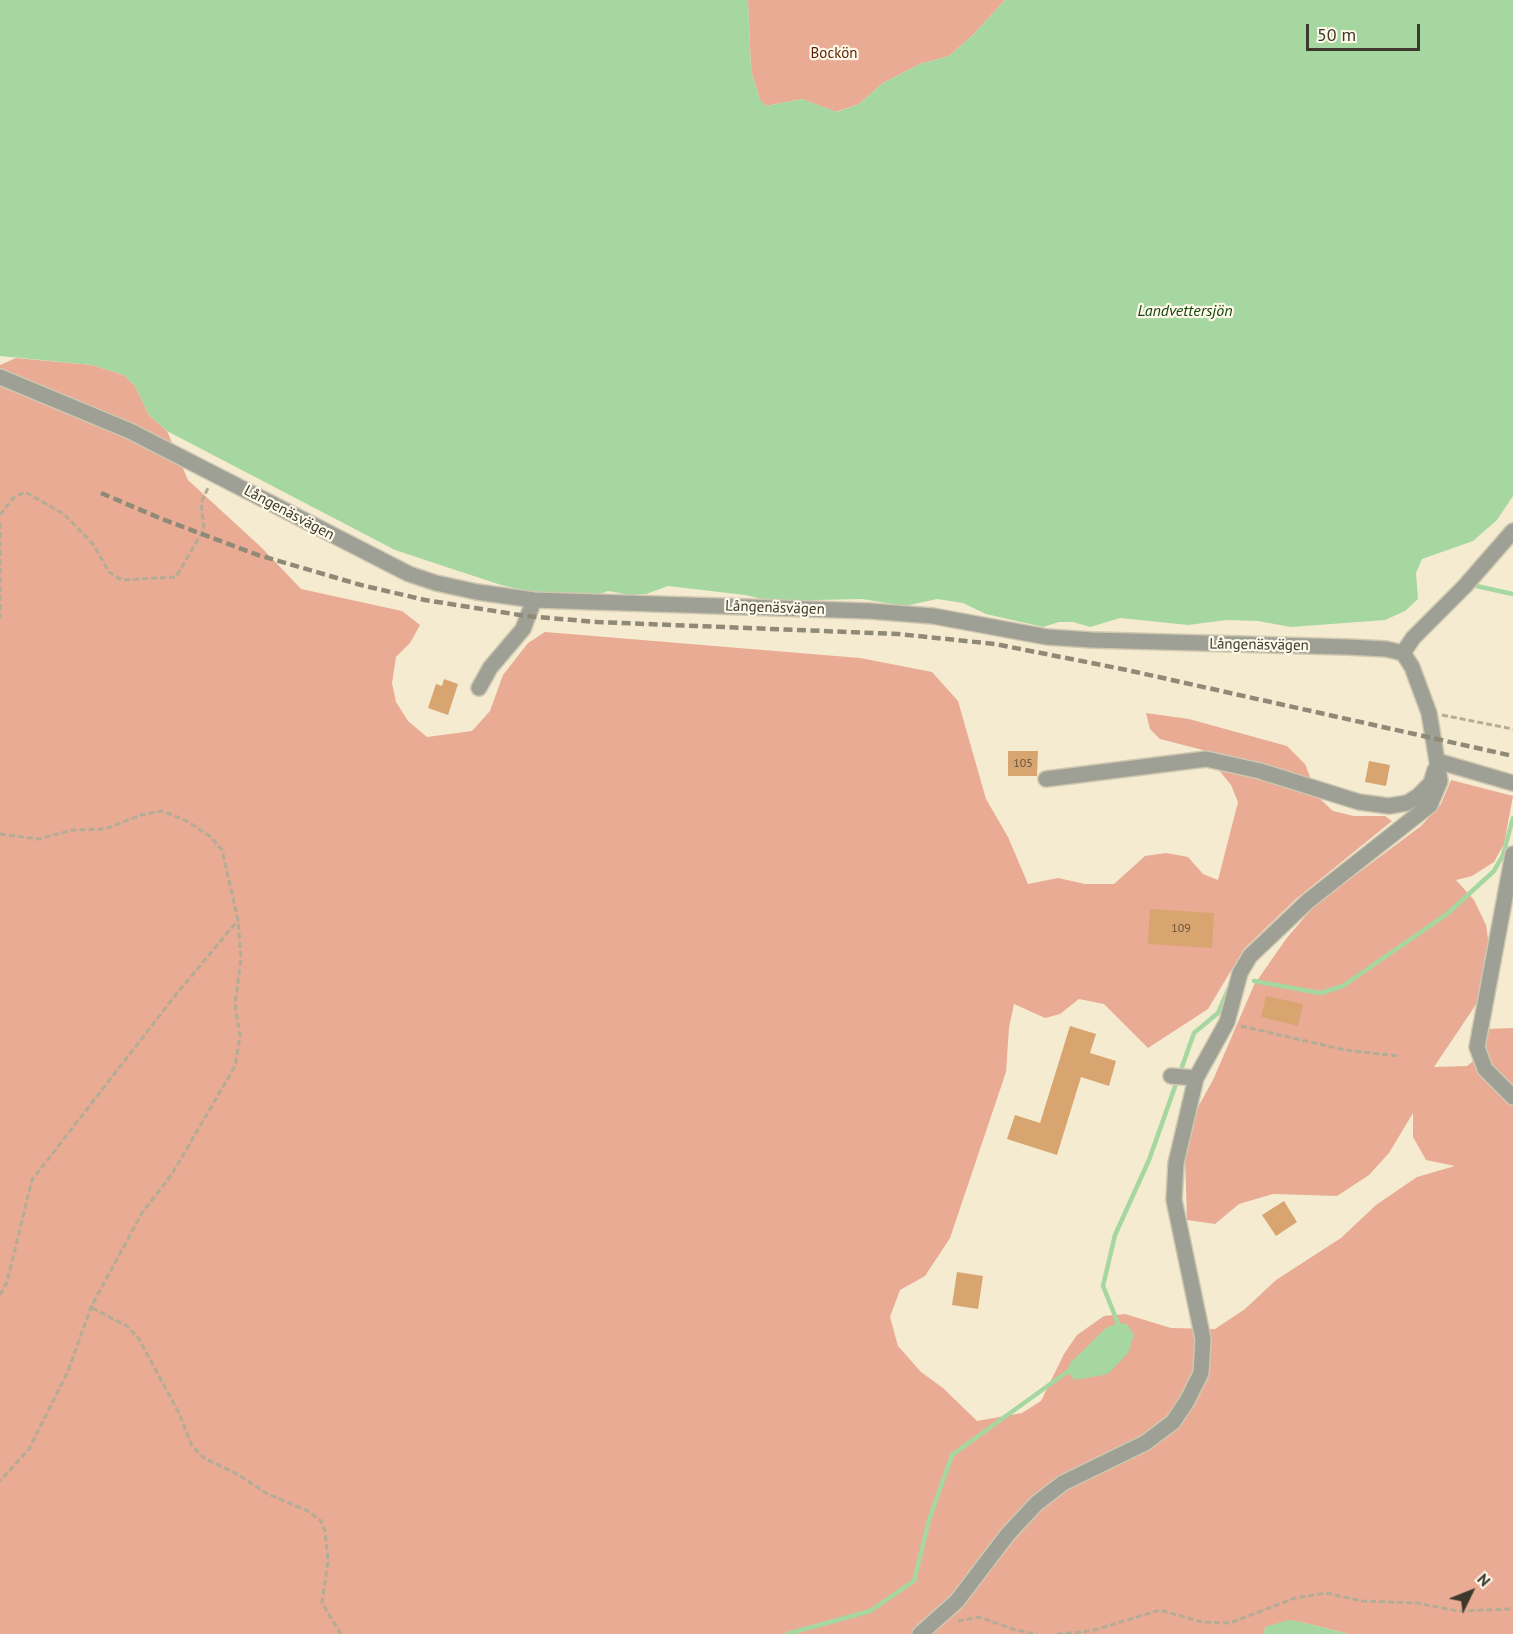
<!DOCTYPE html>
<meta charset="utf-8">
<style>
body{margin:0}
#map{position:relative;width:1513px;height:1634px;overflow:hidden;background:#f4ebd0;font-family:"PT Sans",sans-serif}
canvas{display:block}
.north{position:absolute;left:1441px;top:1562px;width:60px;height:60px;-webkit-text-stroke:4px #fef9e8;paint-order:stroke;rotate:47deg;font-size:16px;font-weight:700;line-height:24px;text-align:center;color:#3c382d}
.north::after{content:'';display:block;margin:auto;width:21px;height:27px;background:#3c382d;clip-path:polygon(50% 0,100% 100%,50% 72%,0 100%)}
.scale{position:absolute;left:1306px;top:24px;width:114px;height:27px;box-sizing:border-box;border:3px solid #3c382d;border-top:0;padding-left:8px;font-size:18px;line-height:21px;white-space:nowrap;color:#3c382d;-webkit-text-stroke:4px #fef9e8;paint-order:stroke}
</style>
<div id="map">
<canvas width="1513" height="1634"></canvas>
<div class="north">N</div>
<div class="scale">50 m</div>
</div>
<script>
const c = document.querySelector('canvas').getContext('2d');
c.lineJoin = 'round';
function paint(path, color) { c.fillStyle = color; c.fill(path, 'evenodd'); }
const poly = rows => new Path2D(rows.map(r => 'M' + r).join(''));
function trace(path, color, width, dash) { c.strokeStyle = color; c.lineWidth = width; c.lineCap = dash ? 'butt' : 'round'; c.setLineDash(dash || []); c.stroke(path); }
function label(font, color, halo, rows, align = 'center') {
  c.font = font + ' "PT Sans",sans-serif'; c.lineWidth = 4.5; c.setLineDash([]); c.textBaseline = 'middle'; c.strokeStyle = halo; c.fillStyle = color; for (const [text, x, y, turn = 0] of rows) {
    c.save(); c.translate(x, y); c.rotate((+turn || 0) * Math.PI / 180); c.textAlign = isNaN(turn) ? turn : align; if (halo) c.strokeText(text, 0, 0); c.fillText(text, 0, 0); c.restore();
  }
}
paint(poly([
 [748,0,1005,0,972,36,949,56,920,64,883,83,859,104,836,112,802,99,766,106,760,100,751,70],
 [16,358,92,365,124,375,135,386,149,415,167,431,188,480,262,548,301,589,402,611,420,625,410,643,396,657,392,683,396,702,408,721,427,737,472,731,490,711,503,675,528,643,545,632,860,658,932,672,958,701,986,799,1008,837,1028,884,1058,878,1085,884,1114,884,1145,856,1166,853,1188,857,1203,874,1218,880,1238,802,1231,785,1203,750,1160,739,1150,729,1146,713,1189,719,1287,746,1305,764,1318,797,1333,811,1354,816,1385,816,1392,821,1296,899,1244,949,1208,1009,1148,1048,1104,1004,1079,999,1060,1014,1045,1018,1014,1004,1009,1028,1006,1072,950,1238,925,1276,900,1290,890,1317,898,1346,921,1372,943,1388,977,1421,1022,1413,1041,1401,1064,1354,1077,1335,1104,1316,1125,1314,1171,1328,1215,1329,1245,1309,1276,1280,1341,1238,1376,1205,1417,1177,1455,1166,1426,1160,1413,1137,1413,1113,1389,1153,1369,1175,1337,1196,1273,1194,1239,1204,1215,1224,1187,1220,1185,1157,1198,1107,1213,1080,1254,985,1286,939,1314,906,1421,826,1441,804,1451,780,1513,796,1504,844,1494,862,1472,876,1456,880,1474,900,1486,925,1489,945,1486,976,1477,1003,1434,1067,1467,1066,1485,1052,1486,1029,1513,1028,1513,1634,1349,1634,1301,1622,1265,1627,1264,1634,0,1634,0,365]
]), '#e9ab94');
paint(poly([
 [0,0,748,0,751,70,760,100,766,106,802,99,837,112,859,104,883,83,920,64,949,56,972,36,1005,0,1513,0,1513,496,1497,520,1473,541,1422,559,1416,573,1418,599,1405,611,1385,620,1291,627,1258,621,1227,620,1188,625,1120,618,1090,627,1073,622,1059,622,1043,627,986,614,963,603,937,599,905,606,862,599,771,601,745,595,668,586,646,594,631,595,608,591,596,595,574,595,531,592,501,585,395,550,167,431,149,415,135,386,124,375,92,365,0,356],
 [1118,1323,1127,1324,1134,1335,1128,1353,1108,1374,1075,1380,1067,1372,1070,1363,1106,1328],
 [1288,1620,1301,1622,1349,1634,1264,1634,1265,1627]
]), '#a7d7a1');
trace(poly([
 [1472,585,1513,594],
 [1254,981,1320,993,1343,986,1447,914,1494,871,1503,855,1513,818],
 [1118,1323,1103,1286,1115,1235,1149,1160,1194,1033,1218,1013,1228,990],
 [787,1634,870,1611,914,1581,929,1520,952,1455,1067,1372]
]), '#a7d7a1', 4.5);
paint(poly([
 [444,679,458,684,448,715,428,708,436,684,442,686],
 [1008,751,1038,751,1037,776,1008,776],
 [1369,761,1390,765,1386,786,1365,782],
 [1150,909,1214,913,1212,948,1148,944],
 [1266,996,1303,1004,1298,1026,1261,1017],
 [1070,1026,1096,1034,1090,1053,1116,1061,1109,1086,1081,1077,1057,1155,1007,1139,1015,1115,1040,1123],
 [1284,1201,1297,1222,1276,1236,1262,1215],
 [957,1272,983,1276,978,1309,952,1305]
]), '#d8a571');
const minor = poly([
 [0,377,130,431,409,574,436,583,477,592,534,600,869,611,933,616,1047,637,1092,640,1347,647,1386,649,1403,653,1412,667,1429,713,1437,761,1513,783],
 [1403,653,1413,638,1465,586,1513,531],
 [479,688,490,668,523,629,534,600],
 [1046,779,1206,759,1260,771,1359,802,1389,806,1407,803,1418,796,1431,783,1435,770],
 [1513,854,1477,1047,1485,1069,1513,1097],
 [1171,1076,1196,1078],
 [920,1634,957,1601,1008,1534,1037,1503,1063,1483,1145,1443,1173,1422,1187,1401,1201,1373,1203,1339,1174,1200,1176,1163,1196,1078,1227,1022,1240,973,1250,956,1308,901,1430,805,1440,781,1437,761]
]);
trace(minor, '#cfc7af', 18);
trace(poly([
 [0,515,14,497,25,492,64,514,93,544,109,572,122,580,176,577,204,529,201,503,208,488],
 [0,523,0,620],
 [1442,715,1513,729],
 [0,834,38,839,73,830,105,829,141,815,162,811,187,821,211,837,222,850,238,920,241,959,235,1004,240,1036,235,1066,172,1174,142,1213,91,1307,68,1371,29,1449,0,1481],
 [1241,1026,1345,1050,1398,1056],
 [0,1295,7,1282,32,1180,174,997,238,920],
 [92,1308,127,1326,139,1339,179,1413,192,1446,204,1458,237,1474,268,1494,308,1511,321,1521,325,1531,328,1561,322,1603,341,1634],
 [958,1621,979,1617,1016,1630,1037,1634],
 [1057,1634,1091,1631,1160,1610,1202,1622,1230,1623,1295,1598,1326,1593,1362,1601,1417,1603,1458,1611,1513,1609]
]), '#b3ac96', 3, [6, 3]);
trace(minor, '#9ea095', 15);
trace(poly([
 [101,493,162,519,258,555,361,585,425,600,526,616,597,622,898,634,995,644,1127,670,1513,756]
]), '#8f8977', 4.5, [9, 4.5]);
label('12px', '#63533e', null, [
 ["105",1023,764],
 ["109",1181,929]
]);
label('15px', '#5b1e03', '#fef9e8', [
 ["Bockön",834,54]
]);
label('15px', '#3c382d', '#fef9e8', [
 ["Långenäsvägen",289,513,28],
 ["Långenäsvägen",775,608,2],
 ["Långenäsvägen",1259,645,1]
]);
label('italic 16px', '#14440f', '#fef9e8', [
 ["Landvettersjön",1185,311]
]);
</script>
